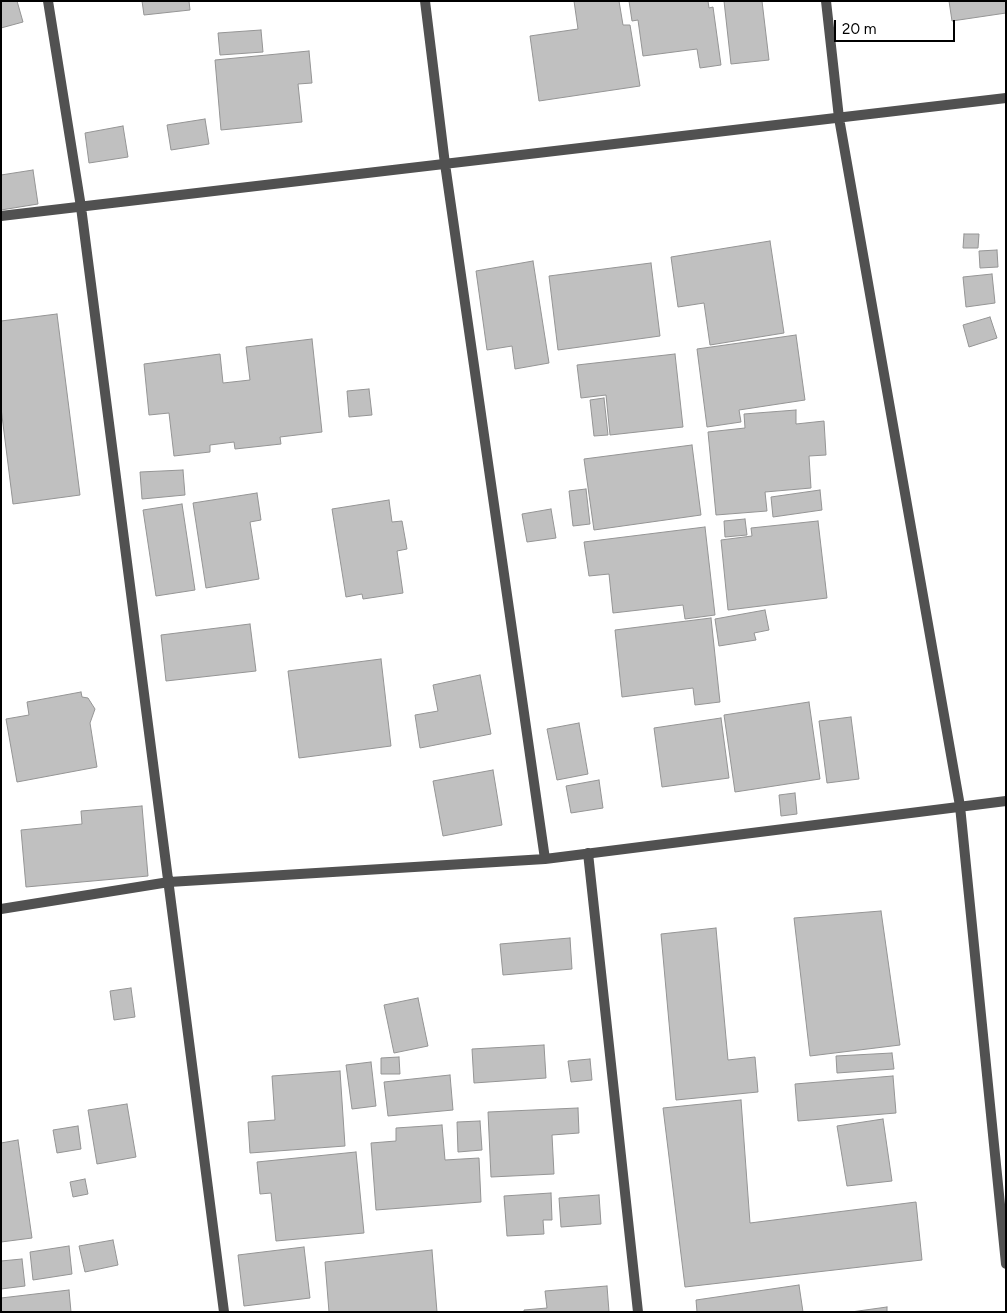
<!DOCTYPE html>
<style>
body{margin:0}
#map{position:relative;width:1007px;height:1313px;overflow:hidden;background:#fff;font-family:Figtree,sans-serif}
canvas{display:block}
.frame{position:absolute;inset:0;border:2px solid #000;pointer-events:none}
.scale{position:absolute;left:834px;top:20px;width:121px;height:22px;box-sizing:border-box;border:2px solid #000;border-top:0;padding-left:6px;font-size:15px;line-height:18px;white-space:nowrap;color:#000;-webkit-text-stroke:4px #fff;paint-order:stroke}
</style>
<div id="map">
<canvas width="1007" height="1313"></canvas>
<div class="frame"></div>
<div class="scale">20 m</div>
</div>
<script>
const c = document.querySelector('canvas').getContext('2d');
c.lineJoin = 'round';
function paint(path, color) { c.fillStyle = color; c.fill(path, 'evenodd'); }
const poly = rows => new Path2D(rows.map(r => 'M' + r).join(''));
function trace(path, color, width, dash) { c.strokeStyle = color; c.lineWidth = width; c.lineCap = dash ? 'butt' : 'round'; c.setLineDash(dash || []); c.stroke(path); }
const building = poly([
 [1,1,17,1,23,22,1,28,1,1],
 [142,1,189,1,190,10,144,15,142,1],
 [574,1,619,1,623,25,630,25,640,86,539,101,530,36,578,29,574,1],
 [629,1,708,1,709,8,713,7,721,65,700,68,697,49,643,56,638,20,632,21,629,1],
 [724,1,762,1,769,60,731,64,724,1],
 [949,1,1006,1,1006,13,952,21,949,1],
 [261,30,263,52,220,55,218,33,261,30],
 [309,51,312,83,298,84,302,122,221,130,215,60,309,51],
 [205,119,209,144,171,150,167,125,205,119],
 [123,126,128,157,89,163,85,133,123,126],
 [33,170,38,204,1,210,1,175,33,170],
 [964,234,979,234,978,248,963,248,964,234],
 [770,241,784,333,710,345,704,303,678,307,671,257,770,241],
 [997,250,998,267,980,268,979,251,997,250],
 [533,261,549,363,515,369,512,346,487,350,476,271,533,261],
 [651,263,660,336,558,350,549,276,651,263],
 [992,274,995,303,966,307,963,277,992,274],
 [57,314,80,495,13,504,1,408,1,321,57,314],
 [990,317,997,338,969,347,963,325,990,317],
 [796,335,805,400,739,410,741,422,707,427,697,349,796,335],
 [312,339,322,432,280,437,281,444,235,449,234,442,210,445,210,452,174,456,169,413,149,415,144,364,220,354,223,383,250,380,246,347,312,339],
 [675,354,683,427,610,435,606,395,581,398,577,365,675,354],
 [369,389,372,415,349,417,347,391,369,389],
 [604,398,608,435,594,436,590,400,604,398],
 [796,410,796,424,824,421,826,455,809,456,811,488,765,492,767,511,716,515,708,432,745,428,744,414,796,410],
 [692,445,701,515,594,530,584,459,692,445],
 [183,470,185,495,142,499,140,472,183,470],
 [586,489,590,524,573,526,569,491,586,489],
 [820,490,822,510,773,517,771,497,820,490],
 [257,493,261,520,250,522,259,579,206,588,193,503,257,493],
 [389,500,392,522,402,521,407,549,397,551,403,593,363,599,362,594,346,597,332,509,389,500],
 [182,504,195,590,156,596,143,510,182,504],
 [551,509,556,538,527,542,522,514,551,509],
 [745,519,747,535,725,537,724,521,745,519],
 [818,521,827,598,728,610,721,540,752,536,751,528,818,521],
 [705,527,715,615,685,619,683,605,613,613,609,574,589,576,584,542,705,527],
 [765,610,769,630,754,633,756,640,719,646,715,619,765,610],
 [711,618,720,702,695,705,693,688,622,697,615,630,711,618],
 [250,624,256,671,166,681,161,635,250,624],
 [381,659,391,746,299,758,288,671,381,659],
 [480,675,491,734,420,748,415,715,438,711,433,685,480,675],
 [81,692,82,697,88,698,95,709,90,723,97,767,17,782,6,719,29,715,27,702,81,692],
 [809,702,820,779,735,792,724,715,809,702],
 [851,717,859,779,827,783,819,721,851,717],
 [721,718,729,778,662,787,654,728,721,718],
 [579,723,588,774,557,780,547,729,579,723],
 [493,770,502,825,443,836,433,781,493,770],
 [599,780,603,808,571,813,566,786,599,780],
 [795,793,797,814,781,816,779,795,795,793],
 [142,806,148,876,26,887,21,830,82,824,81,811,142,806],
 [881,911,900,1045,810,1056,794,918,881,911],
 [716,928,728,1060,755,1057,758,1092,676,1100,661,934,716,928],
 [570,938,572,969,503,975,500,944,570,938],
 [131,988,135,1017,114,1020,110,991,131,988],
 [418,998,428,1046,394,1053,384,1005,418,998],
 [544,1045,546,1078,474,1083,472,1049,544,1045],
 [892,1053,894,1069,837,1073,836,1056,892,1053],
 [399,1057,400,1074,381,1074,381,1058,399,1057],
 [590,1059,592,1080,571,1082,568,1061,590,1059],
 [371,1062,376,1106,352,1109,346,1065,371,1062],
 [340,1071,345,1146,250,1153,248,1122,275,1120,272,1076,340,1071],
 [450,1075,453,1110,388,1116,384,1082,450,1075],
 [893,1076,896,1113,798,1121,795,1084,893,1076],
 [741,1100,750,1223,916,1202,922,1260,685,1287,663,1108,741,1100],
 [127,1104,136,1157,97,1164,88,1110,127,1104],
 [578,1108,579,1133,552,1135,554,1174,491,1177,488,1112,578,1108],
 [883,1119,892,1181,847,1186,837,1126,883,1119],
 [480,1121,482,1150,458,1152,457,1122,480,1121],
 [442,1125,445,1160,479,1158,481,1202,376,1210,371,1143,396,1141,396,1128,442,1125],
 [78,1126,81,1149,57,1153,53,1130,78,1126],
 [18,1140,32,1238,1,1242,1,1143,18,1140],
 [356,1152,364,1233,276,1241,271,1193,260,1194,257,1162,356,1152],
 [85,1179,88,1194,73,1197,70,1182,85,1179],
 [551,1193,552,1220,543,1220,544,1234,507,1236,504,1196,551,1193],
 [599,1195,601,1224,561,1227,559,1198,599,1195],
 [113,1240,118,1265,85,1272,79,1246,113,1240],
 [69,1246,72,1274,33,1280,30,1252,69,1246],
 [304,1247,310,1298,244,1306,238,1255,304,1247],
 [432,1250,437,1312,329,1312,325,1262,432,1250],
 [22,1259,25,1286,1,1289,1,1261,22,1259],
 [799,1285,803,1312,697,1312,696,1300,799,1285],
 [607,1286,609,1312,524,1312,524,1310,547,1308,545,1291,607,1286],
 [69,1290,71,1312,1,1312,1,1298,69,1290],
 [887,1307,887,1312,851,1312,887,1307]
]);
paint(building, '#c0c0c0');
trace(building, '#959595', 1);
trace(poly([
 [48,1,81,207,224,1312],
 [425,1,445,164,545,859],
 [826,1,839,118,960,806,1006,1264],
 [1,216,1006,98],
 [588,853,638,1312],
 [1,909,169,882,545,859,1006,801]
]), '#515151', 10);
</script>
